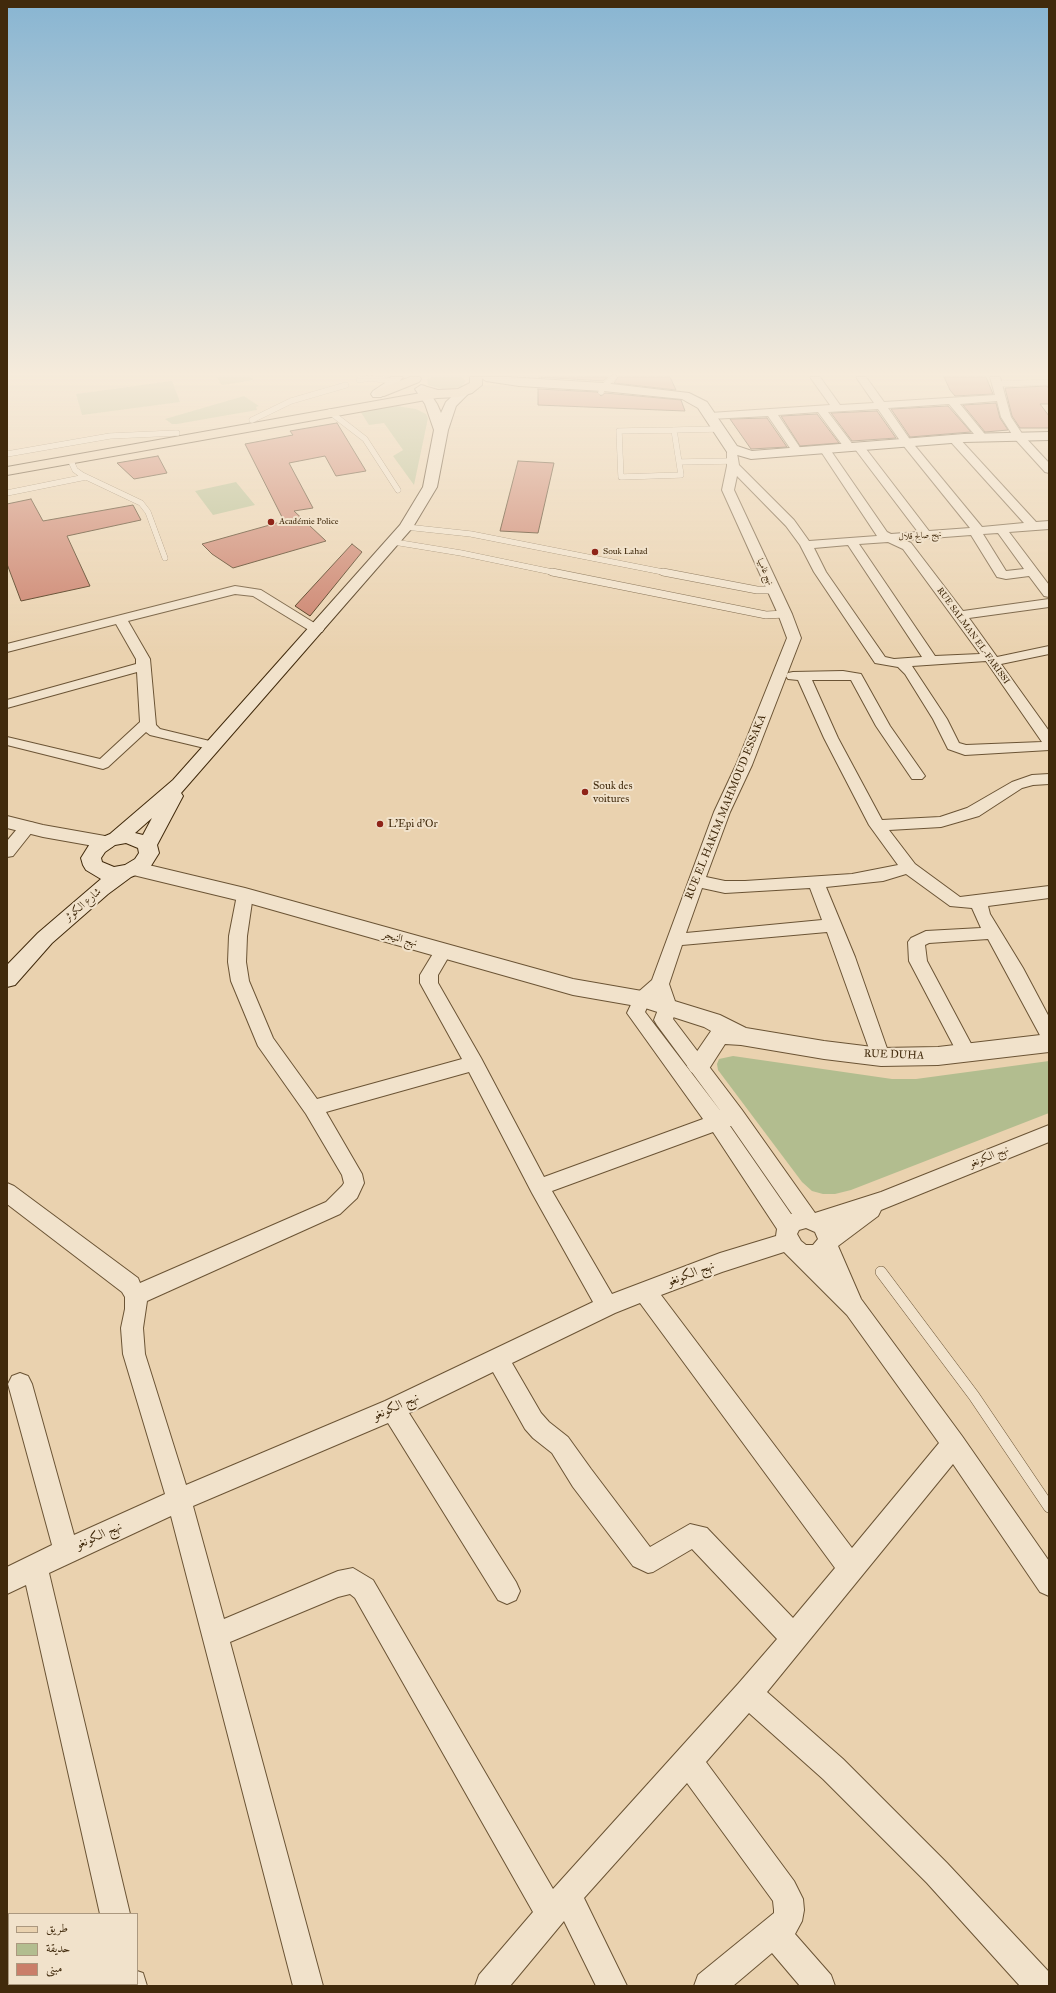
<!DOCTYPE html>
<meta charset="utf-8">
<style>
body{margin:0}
#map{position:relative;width:1056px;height:1993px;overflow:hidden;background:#ead2af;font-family:"IM FELL Great Primer",Amiri,serif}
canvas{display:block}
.frame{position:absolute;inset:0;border:8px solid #412a0c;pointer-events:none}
.legend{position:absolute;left:8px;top:1913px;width:130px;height:72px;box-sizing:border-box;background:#f1e2cb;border:1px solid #ab987f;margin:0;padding:5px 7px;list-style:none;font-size:12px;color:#412a0c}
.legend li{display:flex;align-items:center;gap:8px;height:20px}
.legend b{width:20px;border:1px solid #ab987f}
</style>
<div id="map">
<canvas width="1056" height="1993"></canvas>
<div class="frame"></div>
<ul class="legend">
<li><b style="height:5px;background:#ead2af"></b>طريق</li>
<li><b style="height:11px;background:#b2bd8f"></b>حديقة</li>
<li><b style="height:11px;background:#ca7e69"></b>مبنى</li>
</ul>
</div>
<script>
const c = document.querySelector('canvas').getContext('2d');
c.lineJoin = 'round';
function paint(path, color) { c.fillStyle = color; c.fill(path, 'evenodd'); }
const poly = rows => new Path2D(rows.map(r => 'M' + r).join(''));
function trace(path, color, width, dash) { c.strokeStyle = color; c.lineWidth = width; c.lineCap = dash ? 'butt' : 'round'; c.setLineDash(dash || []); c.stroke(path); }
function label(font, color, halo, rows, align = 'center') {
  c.font = font + ' "IM FELL Great Primer",Amiri,serif'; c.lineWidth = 4; c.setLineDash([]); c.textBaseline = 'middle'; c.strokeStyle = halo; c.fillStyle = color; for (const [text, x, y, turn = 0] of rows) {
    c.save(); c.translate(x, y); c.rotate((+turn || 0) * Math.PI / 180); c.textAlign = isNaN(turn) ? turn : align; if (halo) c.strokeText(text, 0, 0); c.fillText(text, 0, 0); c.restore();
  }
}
paint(poly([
 [216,377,251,377,254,380,222,385],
 [431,377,462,377,466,381,461,387,455,388,442,389,428,385,427,380],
 [172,381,180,402,82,415,76,394],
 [244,396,259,406,256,407,257,410,177,424,172,424,165,419],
 [397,406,416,409,426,414,428,418,414,485,393,456,403,450,384,423,369,425,360,411],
 [236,482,255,505,213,515,195,491],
 [733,1056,892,1079,916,1079,1049,1061,1049,1113,851,1190,835,1194,823,1194,812,1191,802,1182,718,1070,717,1064,719,1059]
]), '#b2bd8f');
const building = poly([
 [539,377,608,377,603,381,539,377],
 [618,377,670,377,676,390,614,383,618,377],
 [944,377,986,377,993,394,955,396,950,390,944,377],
 [1047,386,1049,389,1049,404,1040,404,1049,416,1049,428,1020,428,1012,416,1005,388,1047,386],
 [538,389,597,392,601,396,605,393,681,400,685,411,538,405,538,389],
 [996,403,1000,418,1008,430,985,432,963,405,996,403],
 [948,406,971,432,910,437,891,409,948,406],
 [877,411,896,438,852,441,831,413,877,411],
 [817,414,839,443,800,446,781,416,817,414],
 [767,418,787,447,751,449,730,419,767,418],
 [337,423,366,471,336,476,325,456,289,463,313,508,294,511,326,541,233,568,212,554,202,544,284,521,245,444,293,435,290,431,337,423],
 [158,456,167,473,134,479,117,463,158,456],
 [518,461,554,463,538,533,500,531,518,461],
 [31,499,43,521,133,505,141,520,67,536,90,586,21,601,7,564,7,504,31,499],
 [352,544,362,552,310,616,295,606,352,544]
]);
paint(building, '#ca7e69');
trace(building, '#412a0c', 1);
const serviceFar2 = poly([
 [359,380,369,378,394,381],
 [998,384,1049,382],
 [601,392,603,387,614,377],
 [330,412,365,439,398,490],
 [252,420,291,401,346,385],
 [674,430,681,475,621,477,619,431,674,430],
 [674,430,718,429],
 [7,454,110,436,177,433],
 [70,459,75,470,82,475,141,503,148,512,165,558],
 [679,462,733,461],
 [7,493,86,477],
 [406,527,471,534,668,573],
 [394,542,461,553,557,573]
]);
const serviceFar1 = poly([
 [552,572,766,615,785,614],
 [663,572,757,590,773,590]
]);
const service = poly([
 [881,1272,974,1396,1049,1507]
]);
const minor = poly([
 [810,377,820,377,840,405,874,403,856,377,866,377,884,402,995,395,990,377,1000,377,1011,417,1023,435,1049,463,1049,473,1045,472,1015,439,1001,417,997,401,960,404,988,438,983,441,979,440,949,404,888,408,911,441,982,527,1024,523,950,441,949,439,950,437,958,437,1036,522,1049,521,1049,529,1009,532,1049,585,1049,597,1044,596,1029,576,1006,579,997,577,971,535,905,540,911,543,963,611,1049,599,1049,607,969,618,997,657,1049,646,1049,654,1001,664,1049,731,1049,750,965,755,948,749,933,719,905,674,898,667,875,663,814,572,800,545,786,526,737,476,734,490,792,614,801,638,752,765,730,812,706,877,725,881,745,881,852,874,898,865,869,825,824,738,798,680,788,679,786,676,788,673,793,672,843,671,861,674,890,726,925,776,922,779,912,779,876,726,851,680,812,680,838,738,882,820,940,817,967,808,1012,782,1032,775,1049,774,1049,784,1033,785,1022,788,979,816,941,827,889,830,915,864,960,897,1049,886,1049,898,988,906,990,914,1023,968,1049,1017,1049,1041,1042,1039,988,939,929,943,925,945,927,961,976,1053,974,1058,967,1060,960,1058,909,961,908,942,911,938,926,931,981,928,972,908,950,906,906,874,883,881,826,887,855,957,890,1057,888,1062,881,1064,874,1062,872,1057,827,932,682,945,669,984,677,1007,673,1019,742,1110,815,1213,881,1192,1049,1125,1049,1142,881,1210,878,1216,838,1246,861,1299,962,1436,1049,1561,1049,1596,1040,1592,953,1464,767,1692,843,1759,947,1863,1049,1972,1049,1986,1020,1986,927,1883,823,1779,749,1713,706,1762,794,1881,803,1899,804,1910,802,1921,795,1934,831,1975,835,1986,800,1986,772,1953,733,1986,694,1986,698,1975,774,1913,774,1910,773,1901,687,1783,584,1898,627,1986,596,1986,564,1921,510,1986,475,1986,479,1975,533,1912,355,1598,350,1594,338,1597,230,1642,323,1986,293,1986,171,1516,49,1573,130,1914,100,1914,26,1585,7,1594,7,1567,52,1545,8,1384,12,1376,20,1373,28,1376,32,1384,74,1535,165,1494,123,1354,121,1328,125,1309,125,1297,122,1292,7,1204,7,1183,14,1186,138,1278,140,1283,326,1202,342,1186,344,1183,342,1175,306,1114,258,1046,231,981,228,962,229,936,237,895,239,891,245,889,251,891,253,895,247,936,246,962,249,981,273,1038,317,1099,462,1059,420,983,420,975,437,947,443,945,449,947,452,951,438,975,438,983,481,1058,544,1177,703,1119,627,1013,636,994,652,980,714,812,736,765,787,638,778,614,722,490,727,466,727,449,732,446,736,447,739,465,794,520,809,541,877,536,820,450,825,447,829,448,887,532,891,534,918,532,855,449,850,451,846,450,818,412,778,415,803,452,798,455,794,454,768,416,710,419,705,416,710,413,830,405,810,377],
 [878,409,903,445,970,528,929,531,863,445,859,444,854,446,828,412,878,409],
 [998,533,1024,569,1006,571,983,534,998,533],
 [888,542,903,549,980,654,935,656,859,544,888,542],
 [848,545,922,657,894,659,885,657,826,572,814,548,848,545],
 [986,661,1042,742,966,745,959,743,947,719,912,666,986,661],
 [702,888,725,893,810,888,822,920,686,933,702,888],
 [656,998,659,1007,654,1020,657,1025,722,1113,645,1012,649,1003,656,998],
 [469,1072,532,1193,593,1302,385,1401,186,1485,145,1354,143,1328,147,1301,340,1214,357,1198,364,1183,362,1174,326,1112,469,1072],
 [730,1126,731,1126,792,1214,791,1214,730,1126],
 [713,1132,777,1229,776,1236,720,1253,612,1294,552,1191,713,1132],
 [806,1228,815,1232,818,1239,813,1245,806,1245,801,1241,797,1234,799,1230,806,1228],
 [784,1252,847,1315,939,1443,852,1548,661,1295,722,1272,784,1252],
 [640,1303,835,1568,793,1618,707,1528,690,1524,650,1547,591,1469,568,1437,549,1422,541,1413,512,1363,615,1313,640,1303],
 [493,1372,525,1429,533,1438,552,1453,573,1487,633,1566,648,1573,653,1572,692,1549,777,1639,738,1684,553,1889,373,1580,353,1568,338,1571,224,1619,193,1506,388,1423,498,1600,507,1604,516,1600,520,1591,516,1582,409,1413,493,1372],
 [235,586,261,590,324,629,322,632,312,632,253,596,235,594,128,621,150,659,156,725,160,729,218,743,220,746,218,749,213,750,150,735,146,732,108,767,103,769,7,745,7,737,100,759,140,722,137,672,7,708,7,700,136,664,136,659,116,624,7,652,7,644,235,586],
 [28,822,34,823,36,827,13,856,7,857,7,841,22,823,28,822],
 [137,1971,143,1973,147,1986,117,1986,117,1984,137,1984,137,1971]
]);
const tertiary = poly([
 [7,816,43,825,105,836,112,837,115,842,112,847,105,848,43,837,7,828,7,816],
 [136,862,245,888,573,979,642,991,720,1015,746,1028,824,1041,881,1048,938,1047,1049,1034,1049,1052,938,1065,881,1066,824,1059,741,1045,725,1044,707,1072,699,1075,691,1072,687,1066,711,1031,704,1027,642,1007,573,995,245,902,129,874,126,869,129,864,136,862]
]);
const secondary = poly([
 [391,377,403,377,393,389,381,397,373,397,371,394,373,391,385,383,391,377],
 [480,377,508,377,603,383,689,393,707,402,737,446,752,451,964,434,1049,432,1049,440,964,442,751,459,727,452,698,408,682,399,603,391,519,386,486,381,480,377],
 [421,385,425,386,437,404,441,413,446,402,461,388,469,388,471,391,456,406,448,430,437,487,413,527,181,793,183,796,157,845,159,853,149,869,131,877,108,894,52,943,15,985,7,987,7,965,38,933,101,879,86,870,83,865,81,858,91,842,110,834,173,780,400,525,423,487,434,430,425,404,415,389,421,385],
 [152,818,143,835,135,833,152,818],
 [126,843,138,848,139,853,135,859,125,865,114,867,102,862,101,858,105,852,115,845,126,843]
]);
const primary = poly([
 [410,377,420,377,421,379,419,382,384,396,376,396,374,393,376,390,410,377],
 [470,377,482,377,482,385,472,393,459,397,437,398,7,475,7,467,421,393,418,390,424,386,438,390,458,389,470,383,470,377]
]);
trace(serviceFar2, '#6b5435', 6);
trace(serviceFar1, '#6b5435', 8);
trace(service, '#6b5435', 12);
trace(minor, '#6b5435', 2);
trace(tertiary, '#6b5435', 2);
trace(secondary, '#412a0c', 2);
trace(primary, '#412a0c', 2);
trace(serviceFar2, '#f1e2cb', 5.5);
trace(serviceFar1, '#f1e2cb', 7);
trace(service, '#f1e2cb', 11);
paint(minor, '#f1e2cb');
paint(tertiary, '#f1e2cb');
paint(secondary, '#f1e2cb');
paint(primary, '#ead2af');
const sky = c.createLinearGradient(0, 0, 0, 656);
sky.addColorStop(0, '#88b5d2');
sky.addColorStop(0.57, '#f6ebdb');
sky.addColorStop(1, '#f6ebdb00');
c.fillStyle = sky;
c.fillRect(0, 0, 1056, 656);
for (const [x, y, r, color] of [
 [271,522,4,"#8f2418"],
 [595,552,4,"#8f2418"],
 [585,792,4,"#8f2418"],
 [380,824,4,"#8f2418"]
]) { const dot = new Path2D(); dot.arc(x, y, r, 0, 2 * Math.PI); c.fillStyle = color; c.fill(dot); trace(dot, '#f1e2cb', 1.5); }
label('9px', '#412a0c', '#f1e2cb', [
 ["Académie Police",279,522],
 ["Souk Lahad",603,552]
], 'left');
label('9px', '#412a0c', '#f1e2cb', [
 ["نهج صالح قلال",920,536,-5],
 ["نهج غامبيا",765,572,66],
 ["RUE SALMAN EL-FARISSI",973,636,54]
]);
label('11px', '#412a0c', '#f1e2cb', [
 ["Souk des",593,786],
 ["voitures",593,799],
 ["L'Epi d'Or",388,824]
], 'left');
label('11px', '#412a0c', '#f1e2cb', [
 ["RUE EL HAKIM MAHMOUD ESSAKA",726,807,-68],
 ["شارع الكوثر",83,905,-41],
 ["نهج النيجر",400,939,16],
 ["RUE DUHA",894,1055,2],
 ["نهج الكونغو",989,1157,-22]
]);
label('13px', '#412a0c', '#f1e2cb', [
 ["نهج الكونغو",691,1274,-21],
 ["نهج الكونغو",396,1407,-24],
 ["نهج الكونغو",99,1536,-24]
]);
</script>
